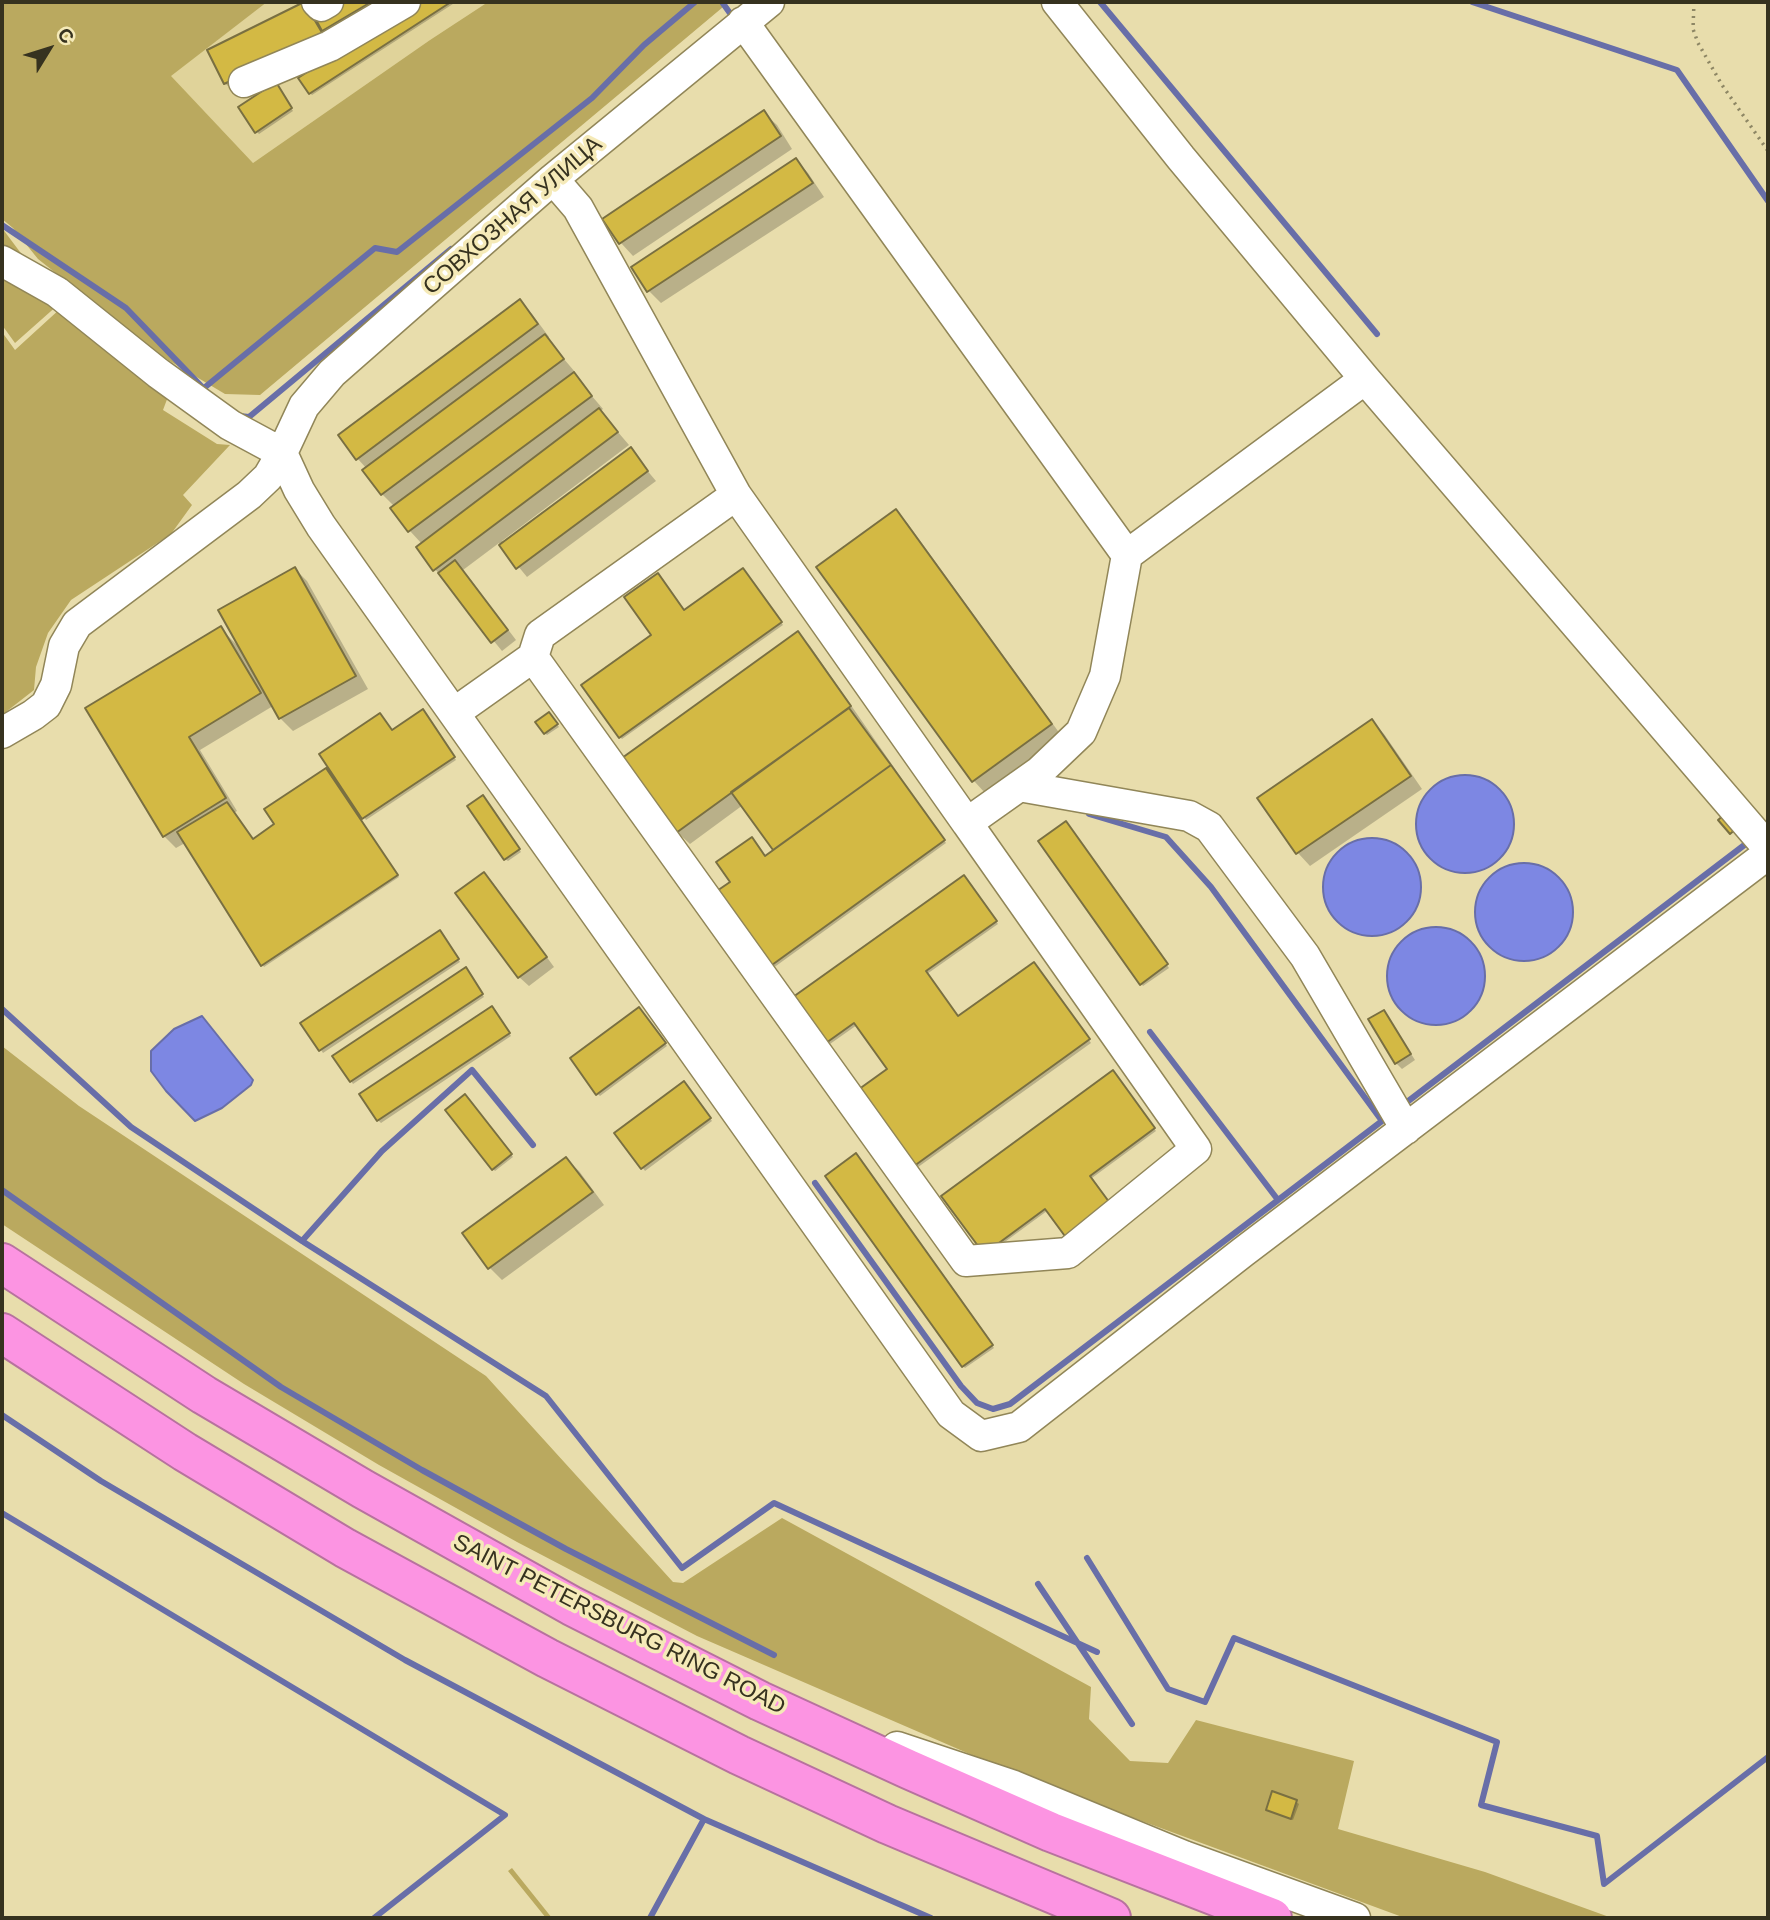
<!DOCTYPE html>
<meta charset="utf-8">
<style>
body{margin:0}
#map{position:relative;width:1770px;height:1920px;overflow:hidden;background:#e8ddac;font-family:Arial,sans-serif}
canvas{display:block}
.frame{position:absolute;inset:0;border:4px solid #36321f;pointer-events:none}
.north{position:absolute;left:14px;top:14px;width:70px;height:70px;-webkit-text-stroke:5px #f5eab8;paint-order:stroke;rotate:52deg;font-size:19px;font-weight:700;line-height:28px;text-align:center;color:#36321f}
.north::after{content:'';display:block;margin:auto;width:24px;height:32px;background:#36321f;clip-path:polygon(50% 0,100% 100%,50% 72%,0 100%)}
</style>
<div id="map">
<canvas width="1770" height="1920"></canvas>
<div class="frame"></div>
<div class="north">С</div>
</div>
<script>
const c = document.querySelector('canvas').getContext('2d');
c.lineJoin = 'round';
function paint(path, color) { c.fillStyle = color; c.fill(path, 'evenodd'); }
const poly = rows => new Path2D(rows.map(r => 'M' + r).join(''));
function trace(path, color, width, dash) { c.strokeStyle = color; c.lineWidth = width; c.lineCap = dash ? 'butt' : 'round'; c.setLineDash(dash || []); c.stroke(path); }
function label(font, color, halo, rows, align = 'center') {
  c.font = font + ' Arial,sans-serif'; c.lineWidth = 7; c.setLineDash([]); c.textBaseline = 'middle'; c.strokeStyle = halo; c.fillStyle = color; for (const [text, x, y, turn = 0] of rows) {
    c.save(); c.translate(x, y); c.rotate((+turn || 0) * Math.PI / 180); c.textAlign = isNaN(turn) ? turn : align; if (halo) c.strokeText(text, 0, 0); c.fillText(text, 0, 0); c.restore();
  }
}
paint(poly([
 [267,2,488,2,430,40,253,163,170,76]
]), '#e0d39a');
paint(poly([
 [2,2,267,2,171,76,253,163,430,40,488,2,729,2,260,395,225,394,158,354,38,259,13,228,2,219],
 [2,228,59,304,15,343,2,325],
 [61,308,169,394,163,410,217,444,230,445,183,495,192,505,171,534,71,600,48,633,36,667,34,690,2,715,2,332,15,350],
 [2,1046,79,1106,486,1376,673,1582,683,1583,782,1518,1091,1687,1089,1719,1130,1761,1168,1763,1196,1720,1354,1761,1338,1829,1485,1872,1612,1918,1405,1918,1025,1778,697,1636,517,1542,379,1465,244,1384,2,1224],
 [512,1868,552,1918,546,1918,508,1871]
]), '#baa95f');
const water = poly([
 '1416 824a49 49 0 1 1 98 0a49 49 0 1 1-98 0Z',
 '1323 887a49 49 0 1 1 98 0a49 49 0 1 1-98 0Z',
 '1475 912a49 49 0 1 1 98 0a49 49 0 1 1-98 0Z',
 '1387 976a49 49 0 1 1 98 0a49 49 0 1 1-98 0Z',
 [202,1016,253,1080,251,1085,222,1108,195,1121,166,1091,151,1071,151,1051,174,1029,202,1016]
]);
paint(water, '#7d87e3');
trace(water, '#686ea8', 2);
paint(poly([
 [340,2,377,2,325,39,228,86,225,83,210,51],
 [418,2,456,2,312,95,310,93],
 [278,87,293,111,259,134,257,132],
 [764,113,777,125,792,149,633,256,621,243,605,220],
 [796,160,808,173,824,197,661,303,649,291,633,267],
 [520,302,532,314,549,337,547,339,575,372,573,374,603,409,600,411,629,445,502,541,504,543,630,450,656,481,527,577,499,543,463,570,516,640,502,651,435,569,422,544,410,531,395,507,382,494,367,469,357,458],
 [896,511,908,524,1063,738,986,794,974,781,818,567],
 [295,569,307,581,368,689,293,731,280,718,273,706,200,750,237,811,234,813,253,841,276,825,328,773,399,877,264,967,185,843,176,848,164,836,87,709,220,628,239,647],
 [745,573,783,625,622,739,620,737,685,612],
 [797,634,810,646,902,779,900,780,946,843,769,971,766,858,776,850,743,805,690,844,677,832],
 [425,714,456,760,366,820,364,817,392,732],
 [551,716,559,727,547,735,545,733],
 [1371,721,1384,734,1422,789,1310,866,1298,853,1259,798],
 [485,799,521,852,508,861,505,859],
 [1068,826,1169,968,1143,986,1141,983],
 [484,874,493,883,554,967,529,986,519,977,458,893],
 [966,879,998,924,927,974,959,1018,1037,966,1091,1043,914,1170,889,1069,857,1025,830,1044,827,1042],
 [443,934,460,962,323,1053,303,1023],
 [468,972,484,997,353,1084,351,1081],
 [494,1010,511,1036,381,1123,378,1120,361,1095],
 [641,1011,667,1046,600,1096,597,1093],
 [1384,1012,1415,1060,1402,1069,1396,1063],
 [1115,1075,1156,1131,987,1255],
 [686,1086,712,1121,645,1171,617,1133],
 [467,1099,513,1157,495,1171,493,1169],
 [858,1158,994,1348,965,1368,963,1366],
 [566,1159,579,1171,604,1205,502,1280,489,1267],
 [1296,1802,1299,1804,1293,1820,1268,1810]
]), '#0003');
trace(poly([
 [722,2,732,16],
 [1100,2,1377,334],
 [1472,2,1677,70,1768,201],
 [2,225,126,308,207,392],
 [204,388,375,248,397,252,592,98,644,45,695,2],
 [239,416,249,417,451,249],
 [2,1009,131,1127,302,1241,546,1396,682,1568,774,1503,1097,1652],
 [1150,1032,1278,1200],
 [1407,1102,1747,843],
 [815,1183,961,1386,977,1403,993,1409,1010,1404,1382,1121,1211,887,1166,837,1089,814],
 [2,1190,281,1387,422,1470,566,1549,774,1655],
 [302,1241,382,1151,472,1070,533,1145],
 [2,1415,101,1481,405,1660,704,1819,931,1918],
 [2,1513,505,1815,374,1918],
 [1087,1558,1168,1689,1205,1702,1234,1638,1497,1742,1481,1805,1597,1836,1604,1884,1768,1757],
 [1038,1584,1132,1724],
 [650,1918,704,1819]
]), '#686ea8', 6);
const building = poly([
 [304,2,324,36,224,84,207,50,304,2],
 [337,2,371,2,322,31,314,16,337,2],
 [415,2,451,2,309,94,298,78,415,2],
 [276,82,292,108,255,133,238,107,276,82],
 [764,110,781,136,619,244,602,219,764,110],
 [796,158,813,183,647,292,631,267,796,158],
 [520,299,538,324,356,460,338,435,520,299],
 [545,334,564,359,381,495,362,470,545,334],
 [574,372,592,396,408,532,390,508,574,372],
 [599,408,618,432,433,571,416,547,599,408],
 [631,447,648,471,516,569,499,545,631,447],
 [896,509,1052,724,972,782,816,567,896,509],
 [455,560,508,630,491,643,438,573,455,560],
 [295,567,356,676,279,719,218,610,295,567],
 [743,568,782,622,619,738,581,685,651,635,624,597,658,573,684,610,743,568],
 [221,626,261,693,189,737,226,798,163,837,85,708,221,626],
 [798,631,851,706,676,833,622,758,798,631],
 [849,708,891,765,773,850,731,792,849,708],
 [423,709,455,757,362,819,319,754,380,713,392,730,423,709],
 [549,712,558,724,544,734,535,722,549,712],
 [1372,719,1411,776,1296,854,1257,798,1372,719],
 [891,765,945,840,765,970,711,895,730,882,716,862,752,837,765,856,891,765],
 [326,768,398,875,261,966,177,832,227,802,253,839,274,824,264,809,326,768],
 [483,795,520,849,504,860,467,806,483,795],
 [1725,814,1737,828,1730,834,1718,820,1725,814],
 [1066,821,1168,964,1140,985,1038,841,1066,821],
 [484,872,547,957,518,978,455,893,484,872],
 [964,875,997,921,926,971,958,1016,1034,962,1090,1039,910,1169,855,1092,887,1069,854,1023,826,1043,793,997,964,875],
 [440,930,459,959,319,1051,300,1023,440,930],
 [466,967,483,994,350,1082,332,1056,466,967],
 [492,1006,510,1033,377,1121,359,1094,492,1006],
 [639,1007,666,1043,596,1095,570,1058,639,1007],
 [1384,1010,1411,1054,1395,1064,1368,1019,1384,1010],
 [1113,1070,1155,1128,1090,1176,1115,1210,1070,1243,1045,1209,984,1254,941,1196,1113,1070],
 [684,1081,711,1118,641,1169,614,1133,684,1081],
 [465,1094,512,1154,492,1170,445,1110,465,1094],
 [856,1153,993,1345,962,1367,825,1176,856,1153],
 [566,1157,593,1192,488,1269,462,1233,566,1157],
 [1272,1791,1297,1800,1291,1819,1266,1810,1272,1791]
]);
paint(building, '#d3b944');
trace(building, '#796f41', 2);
const minor = poly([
 [317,2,321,6,328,2],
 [1057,2,1181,158,1365,379,1768,848],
 [244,82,330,46,405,2],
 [553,179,578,208,736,495],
 [2,261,57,292,158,373,230,425,282,453,299,490,321,526,951,1414,981,1436,1019,1427,1243,1252,1768,854],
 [1127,555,1365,379],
 [533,657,966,1261,1068,1253,1196,1149,967,823],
 [454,713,533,657,540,635,736,495,967,823,1039,772,1081,732,1105,676,1127,555,743,22],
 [2,733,33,715,46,705,56,685,64,646,77,624,249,495,268,477,282,453,304,406,332,373,553,179,769,2],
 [1019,786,1189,816,1209,827,1305,956,1406,1129],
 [897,1747,1014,1786,1184,1856,1355,1918]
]);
const highway = poly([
 [2,1263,204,1395,363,1489,572,1606,760,1701,908,1769,1051,1832,1272,1918],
 [2,1333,185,1452,345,1548,547,1658,739,1755,887,1824,1111,1918]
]);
trace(minor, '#918658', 33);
trace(highway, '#b7729e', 42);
trace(poly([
 [1694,2,1693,29,1698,43,1722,85,1768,151]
]), '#8d8664', 3.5, [2, 5]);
trace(minor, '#fff', 30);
trace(highway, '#fc94e2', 38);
label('23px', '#36321f', '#f5eab8', [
 ["СОВХОЗНАЯ УЛИЦА",513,216,-41],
 ["SAINT PETERSBURG RING ROAD",619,1625,27]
]);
</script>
